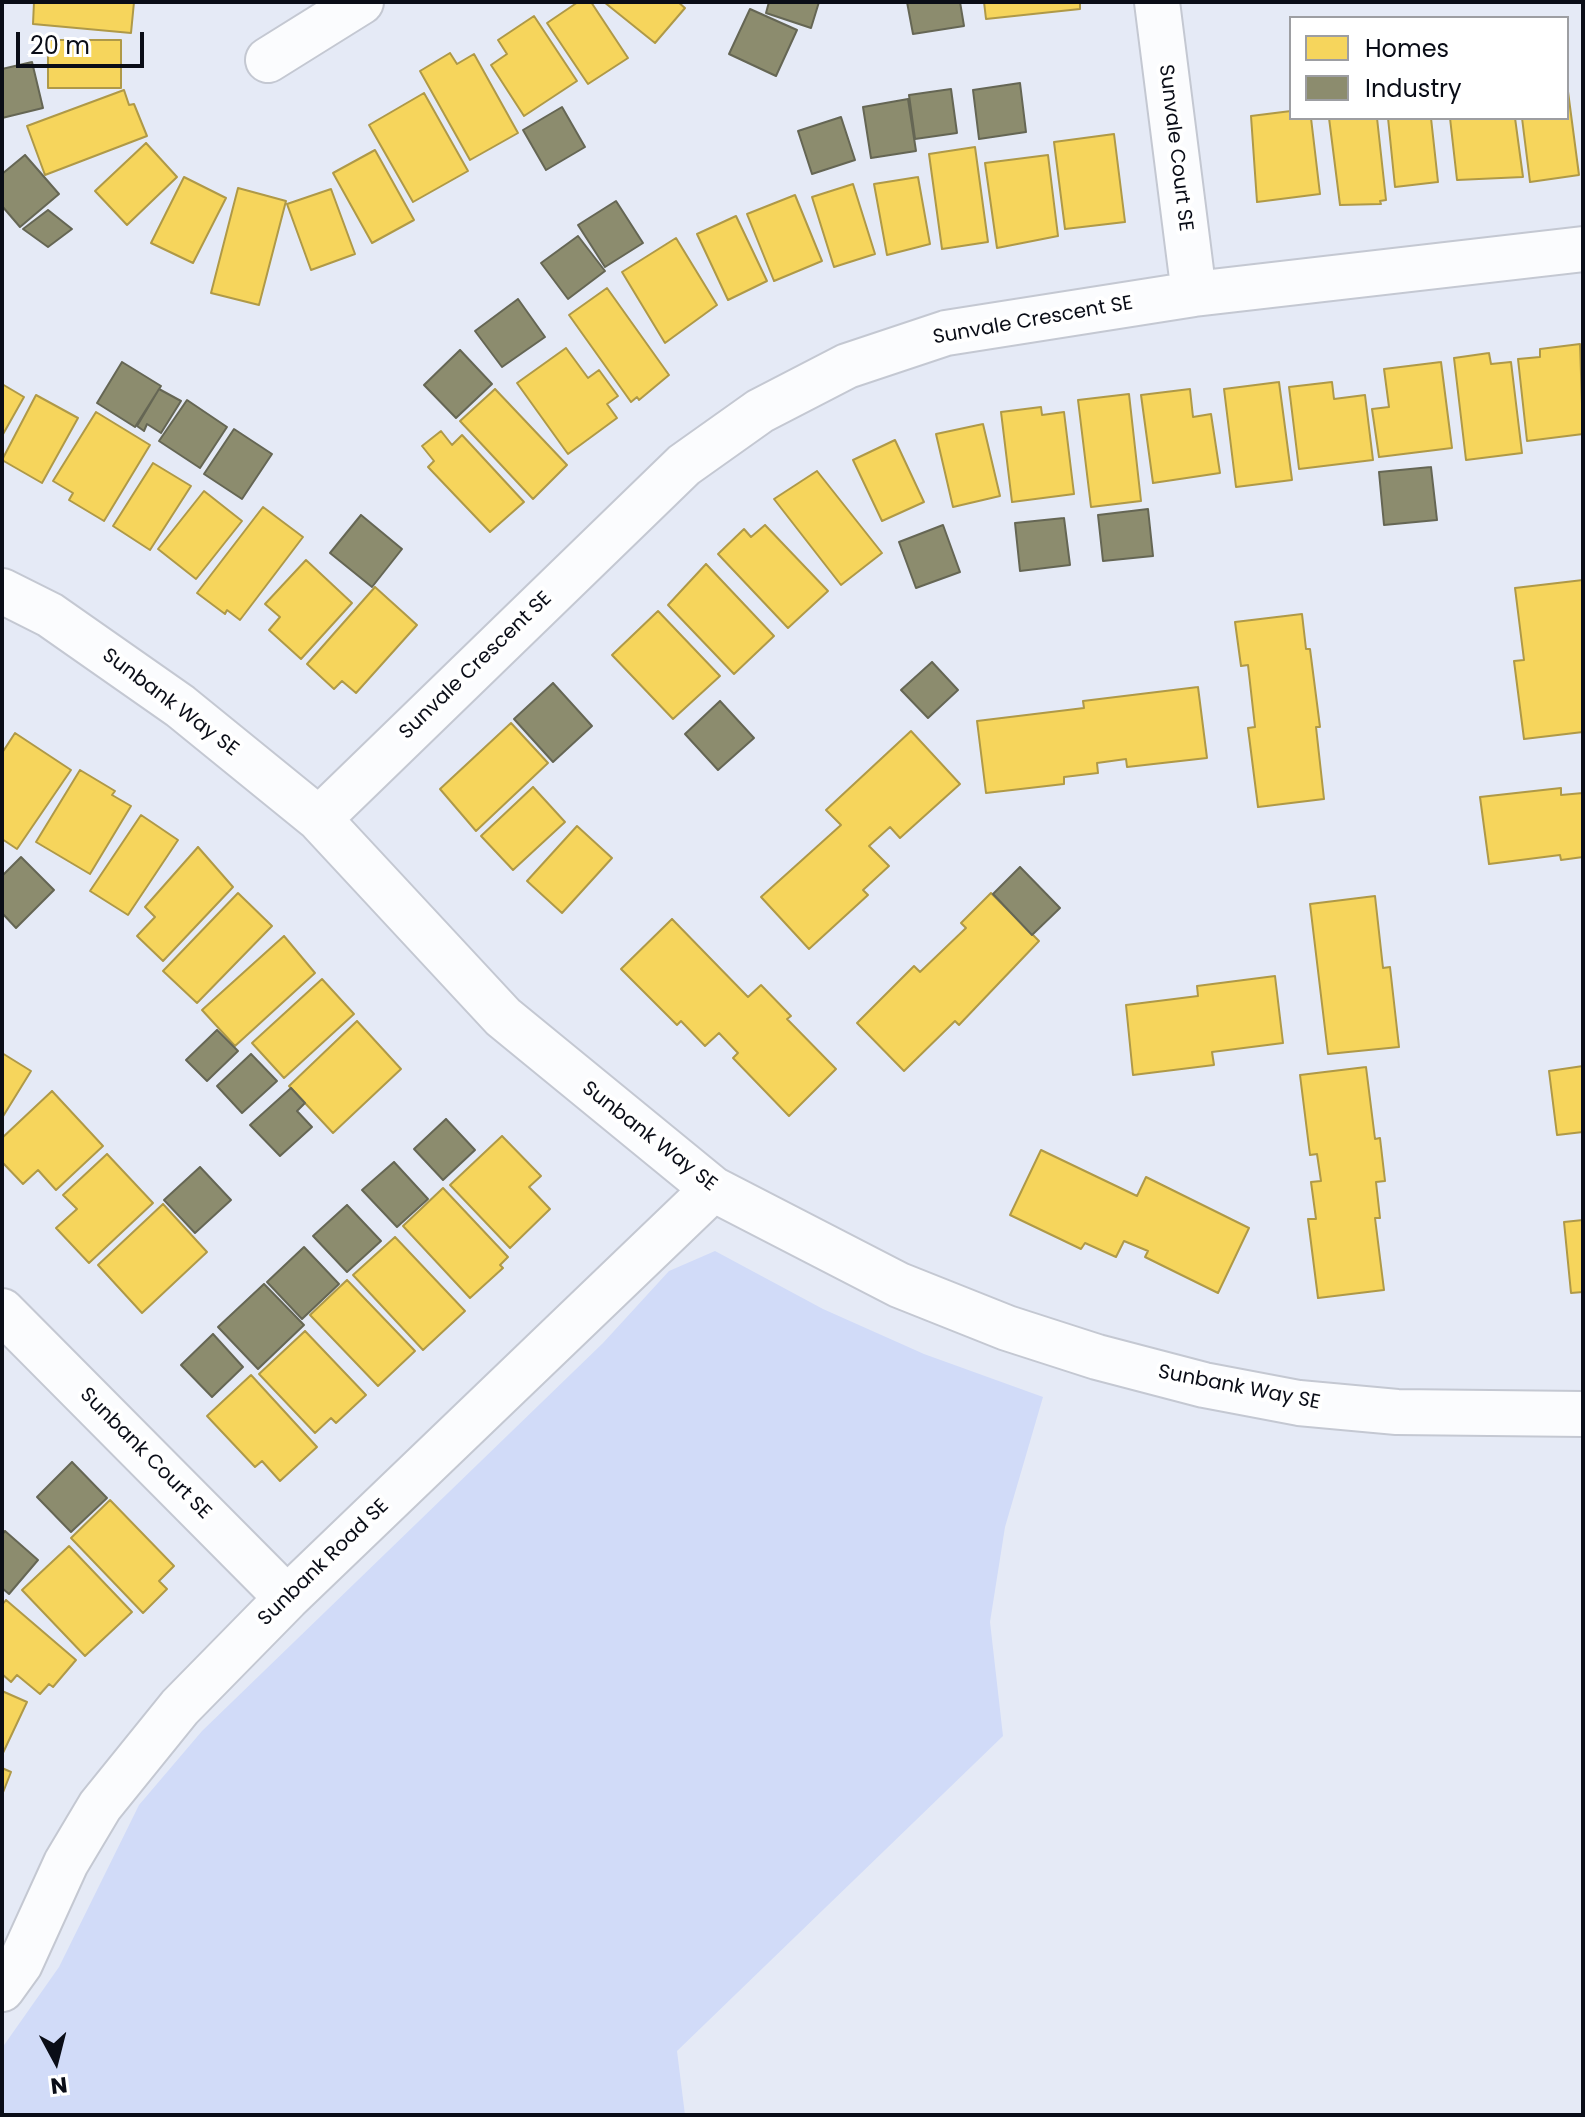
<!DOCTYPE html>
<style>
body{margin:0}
#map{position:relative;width:1585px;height:2117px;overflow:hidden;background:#e5eaf6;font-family:Poppins,sans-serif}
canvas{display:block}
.frame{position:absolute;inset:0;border:4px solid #0a0d17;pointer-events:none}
.legend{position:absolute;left:1289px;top:16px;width:280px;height:104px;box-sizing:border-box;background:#fff;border:2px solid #9d9ea2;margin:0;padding:10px 14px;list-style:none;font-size:24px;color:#0a0d17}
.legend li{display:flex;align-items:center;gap:16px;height:40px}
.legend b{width:40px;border:2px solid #9d9ea2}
.north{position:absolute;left:16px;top:2021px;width:80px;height:80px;-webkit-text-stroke:6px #fff;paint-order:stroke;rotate:173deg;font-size:22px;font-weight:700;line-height:32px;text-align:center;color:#0a0d17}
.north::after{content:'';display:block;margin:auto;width:28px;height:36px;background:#0a0d17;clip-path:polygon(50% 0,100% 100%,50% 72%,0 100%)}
.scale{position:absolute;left:16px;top:32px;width:128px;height:36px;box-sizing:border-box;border:4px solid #0a0d17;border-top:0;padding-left:10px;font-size:24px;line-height:28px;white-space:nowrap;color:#0a0d17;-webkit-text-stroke:6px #fff;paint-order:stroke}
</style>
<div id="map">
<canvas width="1585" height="2117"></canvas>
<div class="frame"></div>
<ul class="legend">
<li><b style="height:22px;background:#f6d55c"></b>Homes</li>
<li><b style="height:22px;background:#8c8c6e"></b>Industry</li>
</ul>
<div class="north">N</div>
<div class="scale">20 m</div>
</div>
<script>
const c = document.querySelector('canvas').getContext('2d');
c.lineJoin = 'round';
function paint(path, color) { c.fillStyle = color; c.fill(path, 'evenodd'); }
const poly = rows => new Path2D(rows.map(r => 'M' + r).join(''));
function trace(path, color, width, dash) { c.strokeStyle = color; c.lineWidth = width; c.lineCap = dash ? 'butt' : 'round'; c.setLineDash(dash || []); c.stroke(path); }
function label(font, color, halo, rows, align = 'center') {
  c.font = font + ' Poppins,sans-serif'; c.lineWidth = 8; c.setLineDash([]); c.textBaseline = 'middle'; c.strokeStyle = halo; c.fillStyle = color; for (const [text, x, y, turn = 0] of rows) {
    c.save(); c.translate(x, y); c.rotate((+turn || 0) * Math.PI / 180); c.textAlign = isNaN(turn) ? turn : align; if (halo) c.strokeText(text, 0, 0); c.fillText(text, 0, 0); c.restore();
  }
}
paint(poly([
 [715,1251,823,1309,924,1354,1043,1397,1005,1527,990,1622,1003,1736,677,2051,685,2115,2,2115,2,2048,59,1967,139,1805,202,1731,603,1343,669,1271]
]), '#d1dbf8');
const homes = poly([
 [34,2,134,2,131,33,33,24,34,2],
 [578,2,591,2,628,58,588,84,547,23,578,2],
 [604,2,678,2,685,8,655,43,604,2],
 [984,2,1080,2,1080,9,986,19,984,2],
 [534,16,577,81,524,116,491,65,507,54,498,40,534,16],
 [48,40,121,40,121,88,48,88,48,40],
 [450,53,457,64,474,54,518,133,470,160,420,71,450,53],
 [1567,84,1579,175,1530,182,1522,118,1567,118,1567,84],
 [124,90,129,105,134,104,147,136,45,175,27,126,124,90],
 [424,93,468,171,413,202,369,125,424,93],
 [1291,111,1291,118,1311,118,1320,194,1257,202,1251,116,1291,111],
 [1329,118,1377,118,1386,200,1380,201,1381,204,1340,205,1329,118],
 [1388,118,1431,118,1438,182,1395,187,1388,118],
 [1450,118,1515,118,1523,177,1457,180,1450,118],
 [1114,134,1125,222,1065,229,1054,142,1114,134],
 [146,143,177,177,127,225,95,191,146,143],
 [975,147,988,242,942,249,929,154,975,147],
 [375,150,414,220,372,243,333,173,375,150],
 [1048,155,1058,236,997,248,985,163,1048,155],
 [184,177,226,198,193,263,151,243,184,177],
 [918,177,930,244,887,255,874,184,918,177],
 [853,184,875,254,834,267,812,197,853,184],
 [238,188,286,201,259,305,211,293,238,188],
 [331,189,355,254,311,270,287,204,331,189],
 [795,195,822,261,774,281,747,214,795,195],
 [736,216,767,281,728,300,697,234,736,216],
 [676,238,717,305,665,343,622,272,676,238],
 [607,288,669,375,639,400,637,397,631,402,569,315,607,288],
 [1580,344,1583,434,1527,441,1518,359,1540,357,1540,349,1580,344],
 [566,348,588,378,599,370,618,396,607,404,617,418,568,454,517,383,566,348],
 [1489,353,1491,364,1511,362,1522,453,1466,460,1454,358,1489,353],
 [1441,362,1452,448,1379,457,1372,409,1389,407,1384,369,1441,362],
 [1279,382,1292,480,1236,487,1224,389,1279,382],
 [1332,382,1334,399,1365,395,1373,460,1299,469,1289,387,1332,382],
 [2,384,24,397,2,436,2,384],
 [495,389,567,465,533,499,460,421,495,389],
 [1190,389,1193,417,1211,414,1220,473,1153,483,1141,395,1190,389],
 [1129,394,1141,501,1091,507,1078,400,1129,394],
 [36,395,78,418,42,483,2,460,36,395],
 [1041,407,1042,415,1064,412,1074,494,1012,502,1001,412,1041,407],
 [96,412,150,445,104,521,69,500,73,493,53,481,96,412],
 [983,424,1000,496,953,507,936,434,983,424],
 [441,431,452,445,462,435,524,502,490,532,428,467,434,461,422,446,441,431],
 [895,440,924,502,882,521,853,460,895,440],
 [153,463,191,486,150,550,113,526,153,463],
 [817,471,882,553,841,585,774,499,817,471],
 [204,491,242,521,196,579,158,549,204,491],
 [263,507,303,537,240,620,227,610,225,614,197,593,263,507],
 [765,525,828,591,788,628,718,554,744,529,751,537,765,525],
 [306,560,352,603,301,659,269,630,280,617,265,604,306,560],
 [706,564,774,636,734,674,668,605,706,564],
 [1583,580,1583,732,1524,739,1514,661,1524,660,1515,588,1583,580],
 [375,587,417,625,356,693,342,681,334,689,307,664,375,587],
 [658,611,720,676,673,719,612,655,658,611],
 [1302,614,1306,649,1310,649,1320,727,1316,727,1324,799,1258,807,1248,728,1255,727,1248,665,1241,666,1235,622,1302,614],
 [1198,687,1207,758,1127,767,1126,759,1097,763,1098,773,1064,777,1064,784,986,793,977,721,1084,708,1083,701,1198,687],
 [511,723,548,763,476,831,440,789,511,723],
 [911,731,960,784,900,838,890,827,869,846,889,866,863,890,868,895,809,949,761,897,841,825,826,810,911,731],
 [15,733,71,770,17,849,2,839,2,753,15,733],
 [80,770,115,791,112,795,131,806,90,874,36,842,80,770],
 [533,787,565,822,513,870,481,836,533,787],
 [1561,788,1561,795,1583,793,1583,857,1561,860,1560,855,1489,864,1480,797,1561,788],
 [141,815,178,840,128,915,90,891,141,815],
 [577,826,612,858,562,913,527,881,577,826],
 [198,847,233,887,163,961,137,936,155,917,145,907,198,847],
 [238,893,272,926,197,1003,163,971,238,893],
 [991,893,1039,941,959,1025,955,1021,904,1071,857,1023,914,966,920,972,966,928,961,923,991,893],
 [1375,896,1383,968,1390,967,1399,1047,1328,1054,1310,904,1375,896],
 [672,919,748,997,761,985,791,1016,787,1019,836,1069,789,1116,733,1058,738,1053,719,1033,705,1046,681,1021,677,1025,621,969,672,919],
 [284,936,315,973,235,1046,202,1010,284,936],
 [1275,976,1283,1043,1212,1052,1214,1065,1133,1075,1126,1005,1198,996,1197,986,1275,976],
 [322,979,354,1014,284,1078,252,1043,322,979],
 [357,1021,401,1069,333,1133,289,1086,357,1021],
 [2,1053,31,1071,2,1118,2,1053],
 [1583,1066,1583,1132,1557,1135,1549,1071,1583,1066],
 [1366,1067,1375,1139,1380,1138,1385,1181,1376,1182,1380,1218,1375,1218,1384,1290,1318,1298,1308,1219,1316,1219,1311,1182,1321,1181,1317,1154,1310,1155,1300,1075,1366,1067],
 [52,1091,103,1146,56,1190,38,1170,23,1184,2,1162,2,1138,52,1091],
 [502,1136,541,1176,529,1187,550,1209,510,1248,450,1185,502,1136],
 [1041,1150,1137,1196,1146,1177,1249,1228,1218,1293,1145,1257,1148,1251,1124,1241,1116,1257,1085,1243,1081,1249,1010,1215,1041,1150],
 [107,1154,153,1203,89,1263,56,1228,77,1209,63,1195,107,1154],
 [443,1188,508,1257,500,1265,503,1268,470,1298,403,1226,443,1188],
 [163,1204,207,1252,142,1313,98,1265,163,1204],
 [1583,1220,1583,1292,1571,1293,1564,1222,1583,1220],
 [395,1237,465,1311,423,1350,353,1275,395,1237],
 [347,1280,415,1351,378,1386,310,1315,347,1280],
 [305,1331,366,1395,336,1423,331,1418,315,1433,259,1374,305,1331],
 [251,1375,317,1447,280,1481,262,1461,255,1467,207,1416,251,1375],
 [110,1500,174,1566,159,1581,167,1589,143,1613,71,1538,110,1500],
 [69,1546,132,1612,85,1656,22,1590,69,1546],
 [6,1600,76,1660,53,1687,49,1684,40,1694,17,1675,11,1682,2,1674,2,1605,6,1600],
 [2,1691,27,1702,2,1755,2,1691],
 [2,1768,11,1772,2,1795,2,1768]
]);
paint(homes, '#f6d55c');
trace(homes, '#af9947', 2);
const industry = poly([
 [769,2,819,2,811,28,766,13,769,2],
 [907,2,960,2,964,26,913,34,907,2],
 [750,9,797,30,776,76,729,54,750,9],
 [32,62,43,108,2,118,2,69,32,62],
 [1020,83,1026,132,979,139,973,90,1020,83],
 [951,89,957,133,915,139,909,95,951,89],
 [908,99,916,151,871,158,863,107,908,99],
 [562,107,585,147,546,170,523,130,562,107],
 [841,117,855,160,812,174,798,131,841,117],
 [25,155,59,194,20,227,2,206,2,174,25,155],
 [616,201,643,243,605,267,578,225,616,201],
 [48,210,72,229,48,247,23,229,48,210],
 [578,236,605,271,568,299,541,263,578,236],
 [518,299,545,337,502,367,475,331,518,299],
 [460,350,492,384,456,418,424,385,460,350],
 [122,362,161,386,135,427,97,403,122,362],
 [159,389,181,401,161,433,147,424,144,431,137,426,159,389],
 [187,400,227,427,200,468,159,441,187,400],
 [234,429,272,454,242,499,204,474,234,429],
 [1431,467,1437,520,1384,525,1379,472,1431,467],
 [1148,509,1153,556,1103,561,1098,515,1148,509],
 [361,515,402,549,372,587,330,553,361,515],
 [1064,518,1070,565,1020,571,1015,523,1064,518],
 [943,525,960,572,916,588,899,542,943,525],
 [932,662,958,690,928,718,901,690,932,662],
 [553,683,592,726,553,762,514,719,553,683],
 [720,701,754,738,718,770,685,734,720,701],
 [21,857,54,890,16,928,2,913,2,876,21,857],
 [1020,867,1060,908,1032,935,993,894,1020,867],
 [217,1030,238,1051,207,1081,186,1060,217,1030],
 [251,1054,277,1081,242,1113,217,1086,251,1054],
 [291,1088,305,1103,297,1111,312,1127,280,1156,250,1125,291,1088],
 [446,1119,475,1150,443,1180,414,1149,446,1119],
 [394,1162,428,1199,397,1227,362,1190,394,1162],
 [200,1167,231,1200,195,1233,164,1200,200,1167],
 [347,1205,381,1241,347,1272,313,1236,347,1205],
 [304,1247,339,1284,302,1319,267,1282,304,1247],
 [264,1284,304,1325,258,1369,218,1327,264,1284],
 [213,1334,243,1367,212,1397,181,1365,213,1334],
 [72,1462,107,1498,71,1532,37,1497,72,1462],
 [5,1531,38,1560,9,1594,2,1588,2,1535,5,1531]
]);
paint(industry, '#8c8c6e');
trace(industry, '#656654', 2);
const minor = poly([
 [1157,2,1194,294],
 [268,60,361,2],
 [2,591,50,615,180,706,319,819,503,1017,713,1189,899,1285,1007,1328,1097,1357,1204,1385,1299,1403,1397,1412,1583,1414],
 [319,819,684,465,760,411,847,366,946,333,1194,294,1583,249],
 [2,1311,287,1598],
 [2,1989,20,1964,66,1863,100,1806,180,1707,287,1598,713,1189]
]);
trace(minor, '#c4c8d2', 48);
trace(minor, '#fbfcfe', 44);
label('20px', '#0a0d17', '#fff', [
 ["Sunvale Court SE",1175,148,83],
 ["Sunvale Crescent SE",1033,321,-10],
 ["Sunvale Crescent SE",476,666,-44],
 ["Sunbank Way SE",170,703,37],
 ["Sunbank Way SE",649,1137,38],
 ["Sunbank Way SE",1239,1388,11],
 ["Sunbank Court SE",145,1454,45],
 ["Sunbank Road SE",324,1563,-44]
]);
</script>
